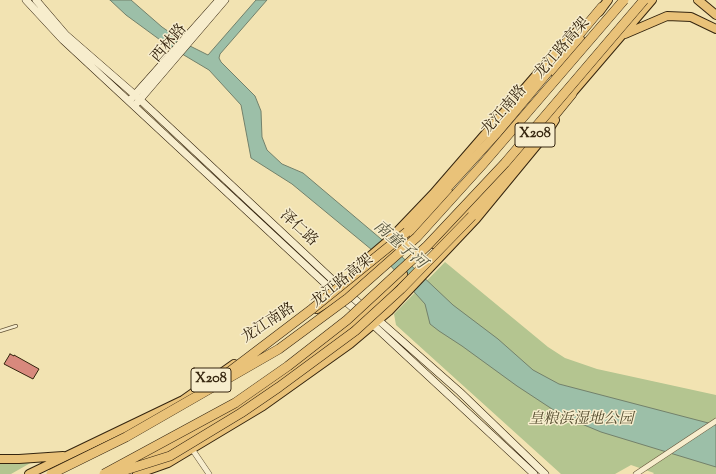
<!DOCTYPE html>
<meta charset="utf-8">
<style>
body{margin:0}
canvas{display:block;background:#f2e3b2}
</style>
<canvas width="716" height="474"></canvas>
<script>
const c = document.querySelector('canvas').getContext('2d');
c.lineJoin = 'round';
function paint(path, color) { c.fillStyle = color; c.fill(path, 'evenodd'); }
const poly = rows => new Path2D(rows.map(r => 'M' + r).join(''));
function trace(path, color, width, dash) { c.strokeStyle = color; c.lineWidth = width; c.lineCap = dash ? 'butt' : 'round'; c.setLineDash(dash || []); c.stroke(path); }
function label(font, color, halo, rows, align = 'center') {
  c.font = font + ' "Sorts Mill Goudy","Noto Serif SC",serif'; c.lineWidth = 3; c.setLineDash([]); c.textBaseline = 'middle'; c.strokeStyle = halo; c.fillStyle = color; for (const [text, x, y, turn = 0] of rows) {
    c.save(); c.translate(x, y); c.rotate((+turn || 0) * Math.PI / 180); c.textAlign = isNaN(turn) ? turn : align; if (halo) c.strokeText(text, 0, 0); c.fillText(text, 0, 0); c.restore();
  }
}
paint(poly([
 [445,262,548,347,565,358,597,369,716,395,716,474,653,474,654,473,631,465,615,474,561,474,396,325,394,314],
 [33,459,34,461,11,474,0,474,0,463,8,463]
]), '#b4c590');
const water = poly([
 [110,0,131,0,162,27,188,45,208,55,256,0,267,0,220,54,219,58,221,62,255,96,261,111,262,137,267,150,282,164,303,173,400,255,453,305,498,339,533,370,559,384,716,425,716,467,601,432,577,422,552,409,517,386,462,346,439,331,430,324,425,304,389,264,292,184,251,158,241,105,209,70,167,45,126,15,110,0]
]);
paint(water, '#9cbfa8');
trace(water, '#73816b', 1);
const building = poly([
 [10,354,14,356,14,355,39,369,33,379,4,364,10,354]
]);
paint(building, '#d8897d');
trace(building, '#35250f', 1);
const lane = poly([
 [0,331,16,326]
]);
const street = poly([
 [192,449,209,474],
 [636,474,716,421]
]);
const secondary = poly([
 [26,0,63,40,331,289,359,313],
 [36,0,66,35,135,95,337,284,366,309],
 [131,99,219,0],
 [137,103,225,0],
 [375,317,460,392,545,474],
 [369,321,534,474]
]);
const primary = poly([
 [698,0,716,15],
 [599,12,608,0],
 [625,34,667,16,691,17,716,29],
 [556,74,580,39],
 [568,98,652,0],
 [434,244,467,213,505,170],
 [362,263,389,240,433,194,557,51,578,30],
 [317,309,347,290,396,250,450,194],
 [0,459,19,459,63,456],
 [143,462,277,383,367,310,403,274],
 [29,474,183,400,234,364],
 [137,474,168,463,263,406,350,344,389,311,476,219,546,134,555,120]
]);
const highway = poly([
 [472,216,572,94],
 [407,232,496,134,602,7]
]);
trace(lane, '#645438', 4);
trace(street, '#645438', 6);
trace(secondary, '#35250f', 8);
trace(primary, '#35250f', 10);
trace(highway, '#35250f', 10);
trace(lane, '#f7edcd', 2.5);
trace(street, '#f7edcd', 5);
trace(secondary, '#f7edcd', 7);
trace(primary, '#e9c279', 8);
trace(highway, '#e9c279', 9);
const highwayBridge = poly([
 [229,372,312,309,407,232],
 [51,474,126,437,279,349,348,298,417,237,482,165,624,0],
 [104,474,235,403,288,366,347,320,427,246,505,163,644,0],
 [113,474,170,456,241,413,279,387,355,331,401,289,472,216]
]);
trace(highwayBridge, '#35250f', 10, []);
trace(highwayBridge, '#e9c279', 9);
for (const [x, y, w] of [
 [535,135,40],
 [211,380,40]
]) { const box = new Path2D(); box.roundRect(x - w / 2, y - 12, w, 24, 3); c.fillStyle = '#f7edcd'; c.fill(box); trace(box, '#35250f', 1); }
label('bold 14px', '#35250f', null, [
 ["X208",535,135],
 ["X208",211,380]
]);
label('15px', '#35250f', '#f7edcd', [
 ["西林路",170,44,-49],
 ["龙江路高架",563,49,-49],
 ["龙江南路",505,111,-49],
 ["泽仁路",298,229,43],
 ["龙江路高架",343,282,-39],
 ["龙江南路",269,324,-33]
]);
label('italic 15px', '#554d2f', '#f7edcd', [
 ["皇粮浜湿地公园",581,420]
]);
label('italic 16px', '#54533d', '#f7edcd', [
 ["南童子河",399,246,41]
]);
</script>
